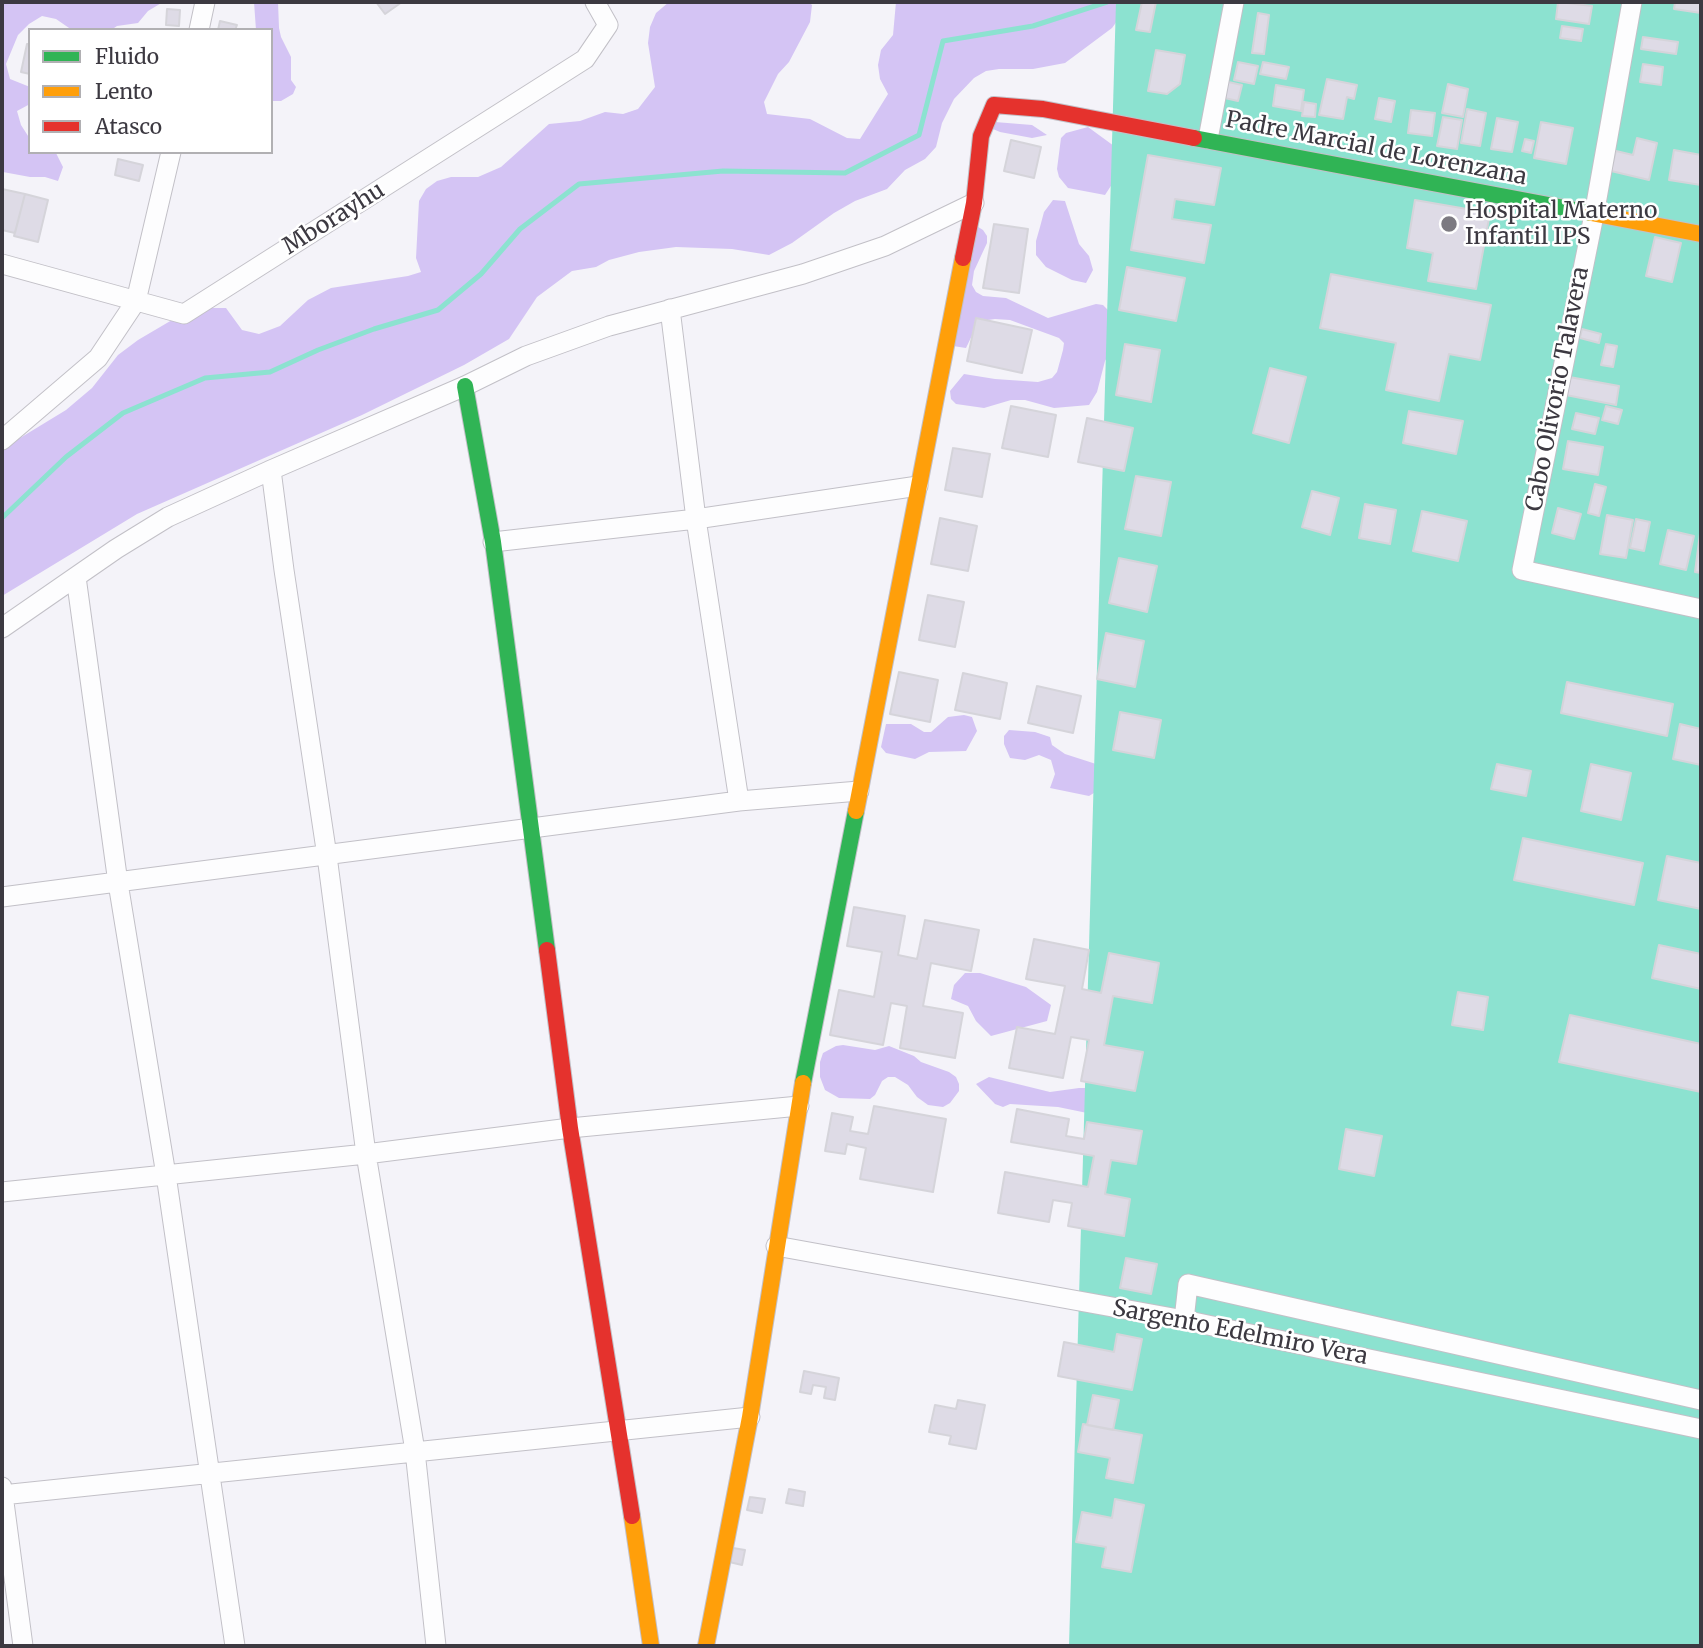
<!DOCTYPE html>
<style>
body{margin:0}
#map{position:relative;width:1703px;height:1648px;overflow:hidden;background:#f4f3f9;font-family:Merriweather,serif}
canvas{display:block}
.frame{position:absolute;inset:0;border:4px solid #3c3941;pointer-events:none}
.legend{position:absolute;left:28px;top:28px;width:245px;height:126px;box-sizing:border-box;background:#fff;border:2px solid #b1b0b3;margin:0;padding:9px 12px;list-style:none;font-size:21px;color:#3c3941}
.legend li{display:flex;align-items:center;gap:14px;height:35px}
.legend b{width:35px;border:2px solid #b1b0b3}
</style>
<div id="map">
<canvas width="1703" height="1648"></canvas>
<div class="frame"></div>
<ul class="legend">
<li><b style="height:9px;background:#30b455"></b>Fluido</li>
<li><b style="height:9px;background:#ff9f0a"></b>Lento</li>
<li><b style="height:9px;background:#e5322d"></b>Atasco</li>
</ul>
</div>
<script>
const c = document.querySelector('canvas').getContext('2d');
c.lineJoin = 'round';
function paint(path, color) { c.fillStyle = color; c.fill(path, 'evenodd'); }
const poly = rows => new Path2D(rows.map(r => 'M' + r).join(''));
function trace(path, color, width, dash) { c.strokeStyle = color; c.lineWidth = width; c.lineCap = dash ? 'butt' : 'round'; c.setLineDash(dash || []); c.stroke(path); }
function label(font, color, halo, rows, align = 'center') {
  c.font = font + ' Merriweather,serif'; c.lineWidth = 5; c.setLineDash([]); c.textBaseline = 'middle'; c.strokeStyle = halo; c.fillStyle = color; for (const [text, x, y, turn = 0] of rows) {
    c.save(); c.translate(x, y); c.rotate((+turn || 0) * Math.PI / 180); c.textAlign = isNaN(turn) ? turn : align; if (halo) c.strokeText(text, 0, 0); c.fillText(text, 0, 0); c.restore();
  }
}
paint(poly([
 [2,2,163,2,148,11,138,23,117,26,111,30,72,30,56,19,42,16,29,24,18,35,6,64,10,79,30,87,30,104,17,111,21,125,30,139,30,152,56,153,63,167,58,181,45,177,30,177,3,172,2,174],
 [254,2,278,2,279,28,281,37,291,57,291,80,296,87,293,94,281,101,271,101,271,30,256,30],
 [669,2,809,2,812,5,810,22,789,62,778,74,764,102,767,114,810,119,847,138,860,139,888,94,880,79,878,65,881,50,893,35,896,2,1124,2,1120,17,1112,28,1065,63,1033,69,999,69,986,71,974,78,954,99,942,123,936,147,925,159,905,170,887,189,855,201,834,213,792,243,769,255,732,249,676,247,639,252,609,260,596,267,572,271,537,297,509,339,464,365,362,415,137,514,2,596,2,449,66,410,92,388,118,355,138,340,172,320,211,308,226,308,242,330,259,334,280,326,308,300,331,288,408,276,421,272,416,258,419,201,426,189,437,181,451,177,478,177,501,167,549,124,580,121,605,112,623,114,638,109,655,87,648,43,650,27,656,13],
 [995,122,1032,125,1047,135,1032,138,1000,132,993,129],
 [1088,127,1114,146,1118,175,1105,195,1068,188,1059,177,1057,169,1061,138,1066,133],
 [1053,200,1065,201,1079,244,1089,256,1093,270,1086,283,1072,280,1046,267,1036,255,1036,241,1040,227,1044,212],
 [975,225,983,230,987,236,987,243,974,271,972,285,976,292,983,296,1006,298,1048,318,1096,304,1103,305,1109,311,1113,348,1105,361,1097,392,1089,405,1054,408,1025,400,1011,400,984,408,956,404,951,399,950,391,964,374,995,379,1038,382,1052,378,1057,372,1063,350,1064,343,1059,338,1010,320,995,319,988,320,976,327,966,348,953,346],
 [964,715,972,717,977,731,966,751,929,752,915,759,886,753,881,747,886,724,911,724,924,732,931,732,948,717],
 [1009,730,1035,732,1050,737,1052,745,1065,754,1096,764,1102,788,1089,796,1050,788,1055,774,1051,760,1039,755,1025,760,1010,758,1004,744,1004,736],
 [965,973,980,973,1026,987,1051,1005,1047,1021,991,1036,976,1021,968,1006,951,999,954,985],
 [843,1045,875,1050,889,1046,914,1056,921,1062,949,1072,956,1077,959,1084,959,1091,950,1103,943,1107,928,1105,917,1097,908,1085,895,1077,888,1077,882,1081,875,1095,870,1099,839,1098,825,1090,820,1077,820,1062,823,1053,836,1046],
 [989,1077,1050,1092,1079,1088,1095,1088,1097,1115,1058,1107,1010,1104,1003,1107,995,1104,976,1084]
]), '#d4c4f4');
paint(poly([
 [1116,2,1701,2,1701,1646,1069,1646]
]), '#8ce2d0');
trace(poly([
 [2,518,66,457,123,413,205,378,270,372,318,350,374,329,438,310,481,274,520,229,579,184,723,171,845,173,919,135,943,41,1033,26,1107,2]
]), '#8ce2d0', 5);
const building = poly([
 [376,2,402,2,385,14,376,2],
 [1142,2,1156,2,1150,32,1136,30,1142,2],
 [1558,2,1592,6,1589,24,1556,19,1558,2],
 [1675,2,1701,2,1701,13,1674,9,1675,2],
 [167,9,180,10,179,26,166,25,167,9],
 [1258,13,1269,15,1264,54,1252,53,1258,13],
 [220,21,237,25,235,30,218,30,220,21],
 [1562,26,1583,29,1581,41,1560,38,1562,26],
 [1643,37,1678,42,1676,54,1641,49,1643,37],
 [27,44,30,44,30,74,21,72,27,44],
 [1156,50,1185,55,1180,84,1167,94,1148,91,1156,50],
 [1238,62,1258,66,1254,84,1234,80,1238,62],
 [1263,62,1289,67,1286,79,1260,74,1263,62],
 [1643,64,1663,67,1661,85,1640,82,1643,64],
 [1327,79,1357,85,1354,99,1347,97,1343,119,1319,115,1327,79],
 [1224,81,1242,85,1238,101,1220,97,1224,81],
 [1448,84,1468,89,1463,117,1442,113,1448,84],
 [1276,85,1304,90,1301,111,1273,106,1276,85],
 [1379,98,1395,101,1391,122,1375,119,1379,98],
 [1304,102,1316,104,1315,117,1302,116,1304,102],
 [1467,109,1486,113,1480,146,1461,143,1467,109],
 [1411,110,1435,113,1432,136,1408,133,1411,110],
 [1443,117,1462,120,1457,149,1437,146,1443,117],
 [1497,118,1518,122,1512,152,1491,149,1497,118],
 [1541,122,1573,128,1566,164,1534,158,1541,122],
 [1637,138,1657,143,1649,180,1611,171,1616,151,1633,155,1637,138],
 [1525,139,1534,141,1531,153,1522,151,1525,139],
 [1011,140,1041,147,1034,178,1004,171,1011,140],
 [1674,150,1701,155,1701,185,1669,180,1674,150],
 [1148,155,1221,168,1214,205,1175,199,1172,219,1211,225,1204,263,1131,250,1148,155],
 [118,159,143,165,139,181,115,175,118,159],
 [2,189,25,194,15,233,2,230,2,189],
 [25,194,48,200,38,242,14,236,25,194],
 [1415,200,1490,213,1476,289,1428,281,1433,253,1407,248,1415,200],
 [994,224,1028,229,1019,293,983,288,994,224],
 [1655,237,1681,243,1672,282,1646,276,1655,237],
 [1127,267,1185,278,1176,321,1119,310,1127,267],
 [1331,274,1491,305,1480,360,1449,354,1439,401,1386,390,1396,343,1320,328,1331,274],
 [976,318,1032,330,1022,373,967,361,976,318],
 [1582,329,1601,334,1599,343,1580,338,1582,329],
 [1125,344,1160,350,1151,402,1116,395,1125,344],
 [1606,344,1617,346,1613,367,1601,365,1606,344],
 [1270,368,1306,377,1289,443,1253,433,1270,368],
 [1564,376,1619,386,1616,405,1561,394,1564,376],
 [1011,406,1056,415,1048,457,1002,448,1011,406],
 [1606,406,1622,410,1618,424,1602,420,1606,406],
 [1409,411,1463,421,1456,454,1403,443,1409,411],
 [1576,413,1599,418,1595,434,1572,429,1576,413],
 [1087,418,1133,428,1124,471,1078,462,1087,418],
 [1568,441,1603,447,1598,475,1563,469,1568,441],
 [953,448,990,454,982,497,945,490,953,448],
 [1136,476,1171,482,1161,536,1125,529,1136,476],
 [1595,484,1606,487,1599,516,1588,513,1595,484],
 [1312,491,1339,498,1330,535,1302,527,1312,491],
 [1365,504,1396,510,1390,544,1359,538,1365,504],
 [1558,508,1581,514,1574,539,1552,533,1558,508],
 [1422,511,1467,521,1458,561,1413,551,1422,511],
 [1607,515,1633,520,1626,558,1600,554,1607,515],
 [940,518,977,526,968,571,931,564,940,518],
 [1636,519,1650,522,1644,551,1630,548,1636,519],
 [1701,526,1701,573,1695,572,1701,526],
 [1668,530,1694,536,1686,570,1660,564,1668,530],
 [1119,558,1157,566,1147,612,1109,603,1119,558],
 [928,595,964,602,955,647,919,640,928,595],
 [1106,633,1144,641,1135,687,1097,679,1106,633],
 [899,672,938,680,930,722,890,714,899,672],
 [963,673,1007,683,1000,719,955,710,963,673],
 [1567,682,1673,704,1667,736,1561,713,1567,682],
 [1037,686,1081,696,1073,733,1028,723,1037,686],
 [1120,712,1161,720,1154,758,1113,750,1120,712],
 [1680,724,1701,729,1701,765,1673,759,1680,724],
 [1497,764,1531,771,1526,796,1491,789,1497,764],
 [1591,764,1631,773,1621,820,1581,811,1591,764],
 [1523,838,1643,863,1634,905,1514,880,1523,838],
 [1667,856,1701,863,1701,909,1658,900,1667,856],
 [854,907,905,916,898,955,917,959,925,920,979,930,971,971,931,963,923,1006,963,1013,955,1058,900,1048,907,1006,891,1003,883,1045,830,1035,839,990,874,997,882,952,847,946,854,907],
 [1034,939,1089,950,1082,989,1101,993,1109,953,1159,963,1152,1003,1113,996,1104,1045,1143,1052,1135,1091,1081,1081,1089,1040,1071,1037,1063,1078,1009,1068,1017,1027,1055,1034,1065,986,1026,979,1034,939],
 [1659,945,1701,954,1701,989,1652,978,1659,945],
 [1458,992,1488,997,1483,1030,1452,1025,1458,992],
 [1570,1015,1701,1044,1701,1092,1559,1062,1570,1015],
 [874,1106,946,1119,933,1192,860,1179,866,1148,847,1144,845,1154,825,1151,832,1113,853,1117,850,1131,868,1134,874,1106],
 [1017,1109,1069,1119,1066,1136,1084,1139,1087,1122,1142,1131,1136,1164,1111,1160,1105,1194,1130,1199,1124,1236,1068,1226,1072,1203,1053,1200,1049,1222,998,1213,1005,1172,1088,1187,1094,1156,1011,1142,1017,1109],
 [1346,1129,1382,1136,1374,1176,1339,1169,1346,1129],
 [1126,1258,1157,1264,1151,1294,1120,1288,1126,1258],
 [1117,1334,1142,1339,1132,1390,1058,1376,1064,1342,1114,1352,1117,1334],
 [804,1371,839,1378,835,1400,824,1398,826,1387,813,1385,811,1394,800,1392,804,1371],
 [1093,1395,1119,1400,1113,1430,1087,1425,1093,1395],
 [958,1400,985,1405,976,1449,949,1444,951,1436,929,1432,935,1405,956,1409,958,1400],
 [1083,1424,1142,1435,1133,1483,1106,1478,1110,1458,1078,1452,1083,1424],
 [789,1489,805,1492,803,1506,786,1503,789,1489],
 [750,1497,765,1499,762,1513,747,1510,750,1497],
 [1115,1499,1144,1505,1131,1572,1102,1567,1106,1547,1076,1542,1082,1512,1112,1518,1115,1499],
 [727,1547,745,1550,742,1565,725,1561,727,1547]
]);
paint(building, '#dedbe6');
trace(building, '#d5d4da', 2);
const street = poly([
 [1632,2,1594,215,1522,570,1701,609],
 [199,30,205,2],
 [1208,139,1234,2],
 [2,264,184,314,585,59,608,25,595,2],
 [670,309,696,519,739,801],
 [2,440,98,358,136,301,171,152],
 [271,470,284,570,327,856,366,1154,415,1451,436,1646],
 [493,542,696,519,918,486],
 [76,577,118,883,166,1175,235,1646],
 [2,628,116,549,168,517,271,470,465,386,526,356,609,326,803,274,885,246,974,203],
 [2,897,739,801,859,791],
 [2,1192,366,1154,570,1128,799,1106],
 [776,1246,1184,1320,1701,1429],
 [1184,1320,1188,1284,1701,1400],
 [2,1487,23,1646],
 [2,1495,750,1417]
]);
const fast = poly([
 [1194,138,1591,213],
 [465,386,493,542,547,950],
 [803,1083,856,811]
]);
const slow = poly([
 [1591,213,1701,234],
 [856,811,963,258],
 [632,1516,651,1646],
 [706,1646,750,1417,803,1083]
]);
const jam = poly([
 [963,258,974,203,981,136,994,105,1043,109,1194,138],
 [547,950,570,1128,632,1516]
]);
trace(street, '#c2c0c7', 21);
trace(fast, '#c2c0c7', 18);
trace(slow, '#c2c0c7', 18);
trace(jam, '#c2c0c7', 18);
trace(street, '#fdfdfe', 19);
trace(fast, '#30b455', 16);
trace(slow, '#ff9f0a', 16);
trace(jam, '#e5322d', 16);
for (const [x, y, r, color] of [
 [1449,224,9,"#7c7a81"]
]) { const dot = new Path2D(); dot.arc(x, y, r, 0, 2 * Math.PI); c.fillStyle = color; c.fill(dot); trace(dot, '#fff', 2.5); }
label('23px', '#3c3941', '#fff', [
 ["Padre Marcial de Lorenzana",1376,149,11],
 ["Mborayhu",334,219,-32],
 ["Cabo Olivorio Talavera",1558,389,-79],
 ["Sargento Edelmiro Vera",1240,1333,11]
]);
label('23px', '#3c3941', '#fff', [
 ["Hospital Materno",1465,211],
 ["Infantil IPS",1465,237]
], 'left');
</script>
